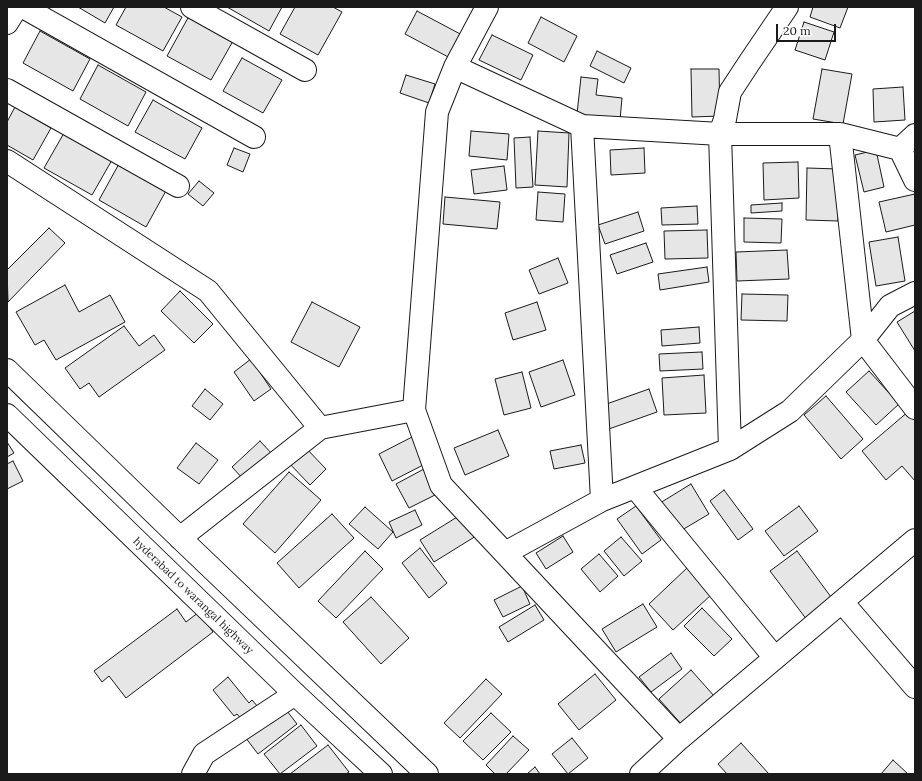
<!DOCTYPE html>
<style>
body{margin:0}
#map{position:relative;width:922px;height:781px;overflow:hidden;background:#fff;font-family:Lora,serif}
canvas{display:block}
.frame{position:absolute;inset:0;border:8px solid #1a1a1a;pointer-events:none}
.scale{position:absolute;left:776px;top:24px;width:60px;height:18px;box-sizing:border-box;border:2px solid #1a1a1a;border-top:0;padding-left:5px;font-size:12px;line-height:14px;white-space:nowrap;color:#1a1a1a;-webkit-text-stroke:3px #fff;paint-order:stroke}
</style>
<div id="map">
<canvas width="922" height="781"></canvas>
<div class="frame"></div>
<div class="scale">20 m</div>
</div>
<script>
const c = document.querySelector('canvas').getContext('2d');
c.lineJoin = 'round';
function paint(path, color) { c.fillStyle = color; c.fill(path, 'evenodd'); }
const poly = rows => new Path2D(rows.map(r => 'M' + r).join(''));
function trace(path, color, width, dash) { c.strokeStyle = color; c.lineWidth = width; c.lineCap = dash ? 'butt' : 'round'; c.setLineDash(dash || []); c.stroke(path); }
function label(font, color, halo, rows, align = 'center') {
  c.font = font + ' Lora,serif'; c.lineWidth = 3; c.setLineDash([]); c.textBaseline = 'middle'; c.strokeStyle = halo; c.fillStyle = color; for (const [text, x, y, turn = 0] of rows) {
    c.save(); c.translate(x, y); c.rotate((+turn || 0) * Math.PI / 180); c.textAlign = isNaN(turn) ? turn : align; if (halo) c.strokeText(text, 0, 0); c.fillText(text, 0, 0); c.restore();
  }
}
const building = poly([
 [78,7,114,7,105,23,78,7],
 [126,7,164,7,182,17,163,51,116,25,126,7],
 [227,7,282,7,269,31,227,7],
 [295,7,333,7,342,12,318,55,280,34,295,7],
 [813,7,848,7,840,28,810,17,813,7],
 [417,11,464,36,452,59,405,34,417,11],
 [189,16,233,41,211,80,167,56,189,16],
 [541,17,577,36,564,62,528,43,541,17],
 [804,22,834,32,825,60,795,50,804,22],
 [40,31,90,59,73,91,23,63,40,31],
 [492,35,533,55,521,80,479,60,492,35],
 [597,51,631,68,624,83,590,66,597,51],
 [242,58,282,80,263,113,223,91,242,58],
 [98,65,146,92,128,126,80,99,98,65],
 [691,69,719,69,720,116,692,117,691,69],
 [822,69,852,74,843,124,813,119,822,69],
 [406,75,435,84,429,103,400,93,406,75],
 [581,77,598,79,596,95,622,98,620,120,577,114,581,77],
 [903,87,905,120,874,122,873,89,903,87],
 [153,100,202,128,185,159,135,132,153,100],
 [15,107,51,128,33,160,7,145,7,122,15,107],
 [471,131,509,134,507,160,469,156,471,131],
 [538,131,569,133,567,187,535,185,538,131],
 [64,133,112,160,92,195,44,168,64,133],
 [530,137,533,187,516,188,514,138,530,137],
 [234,148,250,154,243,172,227,165,234,148],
 [644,148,645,173,611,175,610,150,644,148],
 [876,150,884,187,864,192,855,155,876,150],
 [120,162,167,189,146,227,99,200,120,162],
 [798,162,799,198,764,200,763,163,798,162],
 [504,166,507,190,474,194,471,170,504,166],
 [807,168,839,169,838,221,806,220,807,168],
 [199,181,214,193,203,206,188,194,199,181],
 [538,192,565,194,563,222,536,220,538,192],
 [915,194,915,225,886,232,879,202,915,194],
 [445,197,500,202,497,229,443,224,445,197],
 [782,203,782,211,751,213,751,205,782,203],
 [697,206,698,224,662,225,661,208,697,206],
 [638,212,644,231,605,244,598,225,638,212],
 [744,218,782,219,781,243,744,242,744,218],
 [49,228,65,243,8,302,7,270,49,228],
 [707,230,708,258,665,259,664,231,707,230],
 [898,237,905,281,876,286,869,242,898,237],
 [646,243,653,262,617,274,610,255,646,243],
 [787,250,789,279,737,281,736,252,787,250],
 [558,258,568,283,539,294,529,270,558,258],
 [707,267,709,282,660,290,658,274,707,267],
 [65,285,79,312,110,295,125,322,56,360,44,340,35,345,16,312,65,285],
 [180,291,213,324,194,343,161,311,180,291],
 [742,294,788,295,787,321,741,320,742,294],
 [312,302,360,327,339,367,291,342,312,302],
 [537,302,546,330,513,340,505,313,537,302],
 [915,311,915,351,897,322,915,311],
 [124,326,139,346,154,335,165,350,99,397,89,383,80,389,65,368,124,326],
 [699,327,700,343,662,346,661,330,699,327],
 [702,352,703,369,660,371,659,354,702,352],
 [251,359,271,389,254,401,234,372,251,359],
 [563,360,575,395,541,407,529,372,563,360],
 [869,371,899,404,876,425,846,392,869,371],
 [522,372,531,408,504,415,495,379,522,372],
 [704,375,706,413,664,415,662,378,704,375],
 [205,389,223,404,210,420,192,406,205,389],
 [649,389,657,412,606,430,598,407,649,389],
 [826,396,863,439,841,459,804,415,826,396],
 [909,411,915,418,915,481,902,466,886,480,862,451,909,411],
 [498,430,509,456,465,475,454,448,498,430],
 [412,437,425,464,392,481,379,454,412,437],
 [260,441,273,455,245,481,232,467,260,441],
 [7,442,14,453,7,457,7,442],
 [196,443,218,460,199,484,177,468,196,443],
 [303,445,326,469,310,485,287,461,303,445],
 [581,445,585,463,554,469,550,451,581,445],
 [13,461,23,481,7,489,7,464,13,461],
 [424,469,437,494,409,508,396,484,424,469],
 [289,472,321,500,275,553,243,524,289,472],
 [691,484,709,514,677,533,660,503,691,484],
 [724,490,753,529,738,540,710,501,724,490],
 [636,506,661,540,642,554,617,519,636,506],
 [799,506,818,531,784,556,765,531,799,506],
 [365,507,393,532,378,549,349,524,365,507],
 [415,510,422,525,396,538,389,522,415,510],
 [332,514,354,538,299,588,277,563,332,514],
 [462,514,476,536,434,562,420,540,462,514],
 [563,536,573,552,546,569,536,553,563,536],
 [621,537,642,561,624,576,604,551,621,537],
 [420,548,447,583,429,598,402,563,420,548],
 [365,551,383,569,336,618,318,601,365,551],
 [797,551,834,601,807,620,770,571,797,551],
 [599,554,618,576,600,592,581,569,599,554],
 [687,568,711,595,673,630,649,604,687,568],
 [522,586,530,604,503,617,494,600,522,586],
 [371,597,409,638,381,664,343,622,371,597],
 [643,604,657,627,616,652,602,629,643,604],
 [535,605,544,620,508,642,499,627,535,605],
 [702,608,732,639,714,656,684,626,702,608],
 [177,609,186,622,199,612,213,632,126,698,109,676,102,682,94,671,177,609],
 [671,653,682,669,651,692,639,677,671,653],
 [691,670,715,697,683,726,659,699,691,670],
 [595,674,616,700,579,730,558,704,595,674],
 [228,677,249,703,252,700,259,708,243,721,237,714,234,716,213,690,228,677],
 [486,679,502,694,460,738,444,723,486,679],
 [284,707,297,724,258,754,245,737,284,707],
 [491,713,511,732,483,760,463,741,491,713],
 [301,725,317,746,280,774,264,754,301,725],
 [513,736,529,750,506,774,495,774,486,765,513,736],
 [572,738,588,758,568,774,552,754,572,738],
 [741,743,769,774,727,774,718,764,741,743],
 [328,745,349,772,346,774,290,774,328,745],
 [893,760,908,774,881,774,893,760],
 [535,767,540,774,527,774,535,767]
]);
paint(building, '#e6e6e6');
trace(building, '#1a1a1a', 1);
const minor = poly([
 [23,7,254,137],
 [192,7,305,70],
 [487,7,455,67,437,112,414,410,441,485,679,739],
 [7,23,17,7],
 [455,67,582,126,602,500],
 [7,90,178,186],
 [582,126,720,134,840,134,863,340,915,408],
 [840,134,900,149,915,180],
 [900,149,915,135],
 [7,161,208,291,320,428],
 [730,449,720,134,725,119,730,92,749,63,787,7],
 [635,487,775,658],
 [180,538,320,428,414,410],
 [505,553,602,500,730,449,790,411,863,340,890,306,915,293],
 [842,602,915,687],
 [193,774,204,754,295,694],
 [641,774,679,739,915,540]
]);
const major = poly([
 [7,370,180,538,427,774],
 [7,415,295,694,381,774]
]);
trace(minor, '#1a1a1a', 24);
trace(major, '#1a1a1a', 24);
trace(minor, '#fff', 22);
trace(major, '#fff', 22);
label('11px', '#1a1a1a', '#fff', [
 ["hyderabad to warangal highway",193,596,44]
]);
</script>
